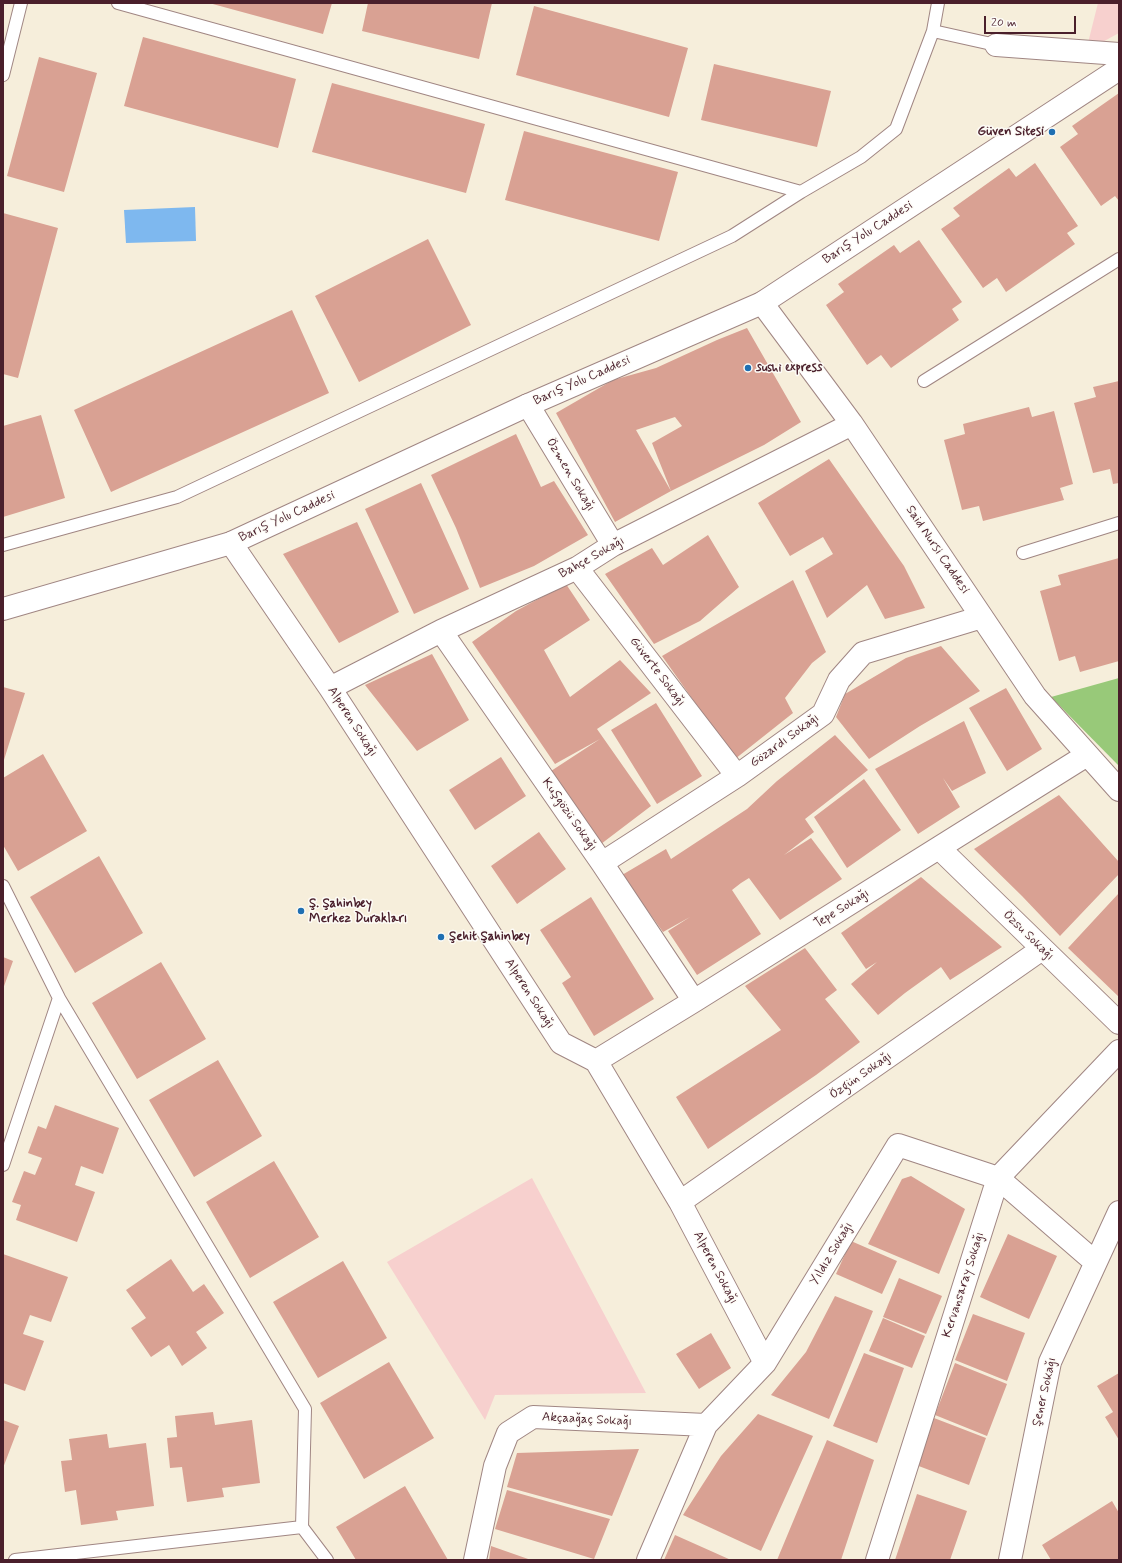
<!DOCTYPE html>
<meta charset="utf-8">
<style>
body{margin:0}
#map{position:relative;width:1122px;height:1563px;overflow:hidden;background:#f6eedb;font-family:Mynerve,sans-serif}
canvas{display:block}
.frame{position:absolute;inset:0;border:4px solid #4a1f2b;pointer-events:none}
.scale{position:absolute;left:984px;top:16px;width:92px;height:18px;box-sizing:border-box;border:2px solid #4a1f2b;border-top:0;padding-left:5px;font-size:12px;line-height:14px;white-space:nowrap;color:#4a1f2b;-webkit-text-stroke:3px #fdfcf7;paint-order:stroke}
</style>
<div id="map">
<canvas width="1122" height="1563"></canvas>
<div class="frame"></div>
<div class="scale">20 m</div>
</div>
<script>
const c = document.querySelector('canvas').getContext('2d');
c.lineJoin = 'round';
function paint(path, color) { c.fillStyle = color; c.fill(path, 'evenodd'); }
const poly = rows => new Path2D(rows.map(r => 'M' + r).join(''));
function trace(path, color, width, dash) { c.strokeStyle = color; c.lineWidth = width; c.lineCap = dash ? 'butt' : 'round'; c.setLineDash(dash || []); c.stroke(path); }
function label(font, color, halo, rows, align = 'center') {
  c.font = font + ' Mynerve,sans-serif'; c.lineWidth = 3; c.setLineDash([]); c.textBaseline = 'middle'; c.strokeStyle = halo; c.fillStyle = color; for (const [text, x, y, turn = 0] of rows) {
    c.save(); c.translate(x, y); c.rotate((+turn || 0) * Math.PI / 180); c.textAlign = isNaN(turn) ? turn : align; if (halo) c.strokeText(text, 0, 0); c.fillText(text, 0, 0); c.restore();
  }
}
paint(poly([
 [1098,3,1119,3,1119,33,1086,51],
 [532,1178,646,1393,495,1395,485,1420,387,1262]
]), '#f7d0ce');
paint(poly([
 [1119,678,1119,766,1051,697]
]), '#98c979');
paint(poly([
 [195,207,196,241,126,243,124,210]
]), '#7eb8ef');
paint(poly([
 [209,3,332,3,323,34],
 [368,3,492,3,479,59,362,31],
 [534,6,688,48,669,117,516,75],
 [143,37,296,79,278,148,124,106],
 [39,57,97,73,64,192,7,176],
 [714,64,831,91,817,147,701,120],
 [332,83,485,124,466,193,312,152],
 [1119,93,1119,201,1115,196,1101,206,1060,147,1078,134,1072,126],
 [524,131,678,172,659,241,505,200],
 [1035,163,1078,226,1067,233,1075,244,1006,292,997,278,983,288,941,229,960,216,953,208,1009,168,1016,177],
 [3,213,58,228,18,378,3,374],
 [428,239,471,325,359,382,315,296],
 [919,240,962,302,952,309,959,320,891,368,881,355,867,365,826,305,844,292,838,284,894,245,900,253],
 [292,310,329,393,111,492,74,410],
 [747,328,801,422,764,445,671,491,615,522,556,413,613,380,656,368,717,340],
 [675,417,682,426,652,443,671,491,636,430],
 [1119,381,1119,483,1113,484,1110,469,1093,473,1074,403,1096,397,1093,387],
 [1029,407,1032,417,1054,411,1073,484,1060,488,1064,500,983,521,979,506,962,510,944,440,965,434,963,424],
 [41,415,65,498,3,517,3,426],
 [516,434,541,487,554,481,588,535,534,566,480,588,456,528,431,475],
 [829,459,904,566,925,608,885,619,867,585,827,618,805,571,833,554,823,537,790,556,758,503],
 [421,483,469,589,414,614,365,509],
 [357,522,399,612,339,643,283,554],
 [708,535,739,587,700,621,654,644,605,574,652,548,663,565],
 [1119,558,1119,661,1080,672,1075,656,1059,661,1040,591,1061,585,1058,575],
 [793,580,826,652,812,663,785,698,793,713,735,759,662,656],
 [566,584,590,620,544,650,570,697,620,660,651,693,597,729,651,806,601,844,551,771,600,739,555,764,472,642,516,611],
 [941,646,980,691,920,726,869,759,836,717,845,694,906,658],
 [432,654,469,720,417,751,365,685],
 [3,687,25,693,3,763],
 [1006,688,1042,749,1007,771,969,708],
 [656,703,702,776,657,804,611,730],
 [964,721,986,773,952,791,943,778,960,807,918,834,875,769],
 [835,735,868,770,805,819,814,832,784,855,811,838,842,879,780,920,749,878,741,883,732,890,761,934,697,975,668,931,690,917,663,932,622,875,666,849,671,859,747,809,777,781],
 [43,754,87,831,18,871,3,845,3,778],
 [501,757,526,796,475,830,449,790],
 [864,779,901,830,847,868,814,817],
 [1059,795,1119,862,1119,874,1060,936,1022,896,974,849],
 [539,832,566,869,517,904,491,866],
 [99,856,143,933,75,973,30,897],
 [921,877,1002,947,950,980,941,967,905,993,878,1015,851,984,877,962,866,969,841,933],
 [1119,893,1119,997,1068,948],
 [591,897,654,999,594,1036,562,983,571,977,540,930],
 [805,948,837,990,825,999,860,1042,816,1075,708,1149,676,1097,781,1030,745,986],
 [3,957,13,961,3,989],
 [161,962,206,1039,137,1079,92,1003],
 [218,1060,262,1136,194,1177,149,1100],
 [55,1105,119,1128,103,1174,81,1166,75,1185,95,1192,77,1242,16,1220,21,1205,12,1202,24,1171,35,1175,42,1158,28,1153,38,1126,46,1129],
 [274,1161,319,1237,250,1278,206,1202],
 [911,1176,965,1209,939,1274,868,1244,902,1179],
 [1008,1234,1057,1256,1029,1319,980,1297],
 [851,1241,897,1261,882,1294,836,1274],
 [3,1254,68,1277,51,1322,30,1315,23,1334,44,1341,25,1391,3,1383],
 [171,1259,193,1292,204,1284,224,1313,196,1332,207,1348,182,1366,169,1345,151,1357,131,1328,146,1318,126,1290],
 [343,1261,387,1338,318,1378,273,1302],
 [899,1278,942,1296,926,1334,883,1317],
 [835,1296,873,1311,829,1419,771,1395,806,1352],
 [973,1314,1025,1333,1007,1381,955,1360],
 [883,1318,925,1336,912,1368,869,1351],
 [711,1333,731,1368,699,1389,676,1354],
 [864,1353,904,1368,877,1443,833,1426],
 [389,1362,434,1438,364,1479,320,1403],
 [955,1363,1007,1384,987,1436,935,1415],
 [1119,1373,1119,1440,1105,1417,1113,1412,1097,1386],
 [213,1412,215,1425,252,1420,260,1483,222,1488,224,1497,187,1502,182,1467,170,1468,167,1438,177,1437,175,1416],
 [758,1414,813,1436,761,1551,683,1515,721,1456],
 [934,1418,986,1438,969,1485,916,1465],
 [3,1420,19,1426,3,1468],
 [107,1434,109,1448,146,1443,154,1506,116,1511,118,1520,81,1525,76,1490,65,1492,61,1461,72,1460,69,1439],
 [827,1440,874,1460,841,1560,777,1560],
 [639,1449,612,1516,507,1487,517,1453],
 [405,1486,448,1560,356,1560,336,1527],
 [507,1490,610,1519,594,1559,495,1529],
 [917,1494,967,1511,950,1560,895,1560],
 [1112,1501,1119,1513,1119,1560,1051,1560,1042,1545],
 [675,1535,731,1560,664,1560],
 [491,1546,531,1560,489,1560]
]), '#d9a193');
const service = poly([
 [118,3,801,192,861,157,896,129,933,31,938,3],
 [933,31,996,45],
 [3,75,21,3],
 [924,381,1119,259],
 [3,545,177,497,732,236,801,192],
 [1023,553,1119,523],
 [3,886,59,998,305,1409,302,1527,327,1560],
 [3,1165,59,998],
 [15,1560,302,1527]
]);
const minor = poly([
 [996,45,1119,54],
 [762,303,852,424,1035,696,1119,790],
 [528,405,613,545],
 [231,543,330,688,561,1043,596,1061,680,1202,765,1363],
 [577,568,737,776],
 [441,631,602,863,694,1001],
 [330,688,441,631,577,568,613,545,852,424],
 [939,848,1119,1023],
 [602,863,737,776,823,714,839,680,863,653,982,617],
 [596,1061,694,1001,1087,755],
 [680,1202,1042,949],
 [475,1560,495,1466,508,1433,533,1417,706,1425],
 [648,1560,706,1425,765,1363,898,1145,998,1178,1095,1262],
 [877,1560,998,1178,1119,1051],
 [1010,1560,1050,1362,1119,1212]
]);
const secondary = poly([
 [3,609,231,543,528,405,762,303,1119,69]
]);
trace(service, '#a08683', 14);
trace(minor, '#a08683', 24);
trace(secondary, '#a08683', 24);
trace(service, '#fff', 12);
trace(minor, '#fff', 22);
trace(secondary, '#fff', 22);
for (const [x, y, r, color] of [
 [1052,132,4,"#1f6fb2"],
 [748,368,4,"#1f6fb2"],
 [301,911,4,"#1f6fb2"],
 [441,937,4,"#1f6fb2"]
]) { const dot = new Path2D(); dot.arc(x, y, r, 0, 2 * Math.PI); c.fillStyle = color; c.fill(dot); trace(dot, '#fdfcf7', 1.5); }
label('bold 13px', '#4a1f2b', '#fdfcf7', [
 ["Güven Sitesi",1044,132,"right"],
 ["sushi express",756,368],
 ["Ş. Şahinbey",309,904],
 ["Merkez Durakları",309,919],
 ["Şehit Şahinbey",449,937]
], 'left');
label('13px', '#4a1f2b', '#fdfcf7', [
 ["Barış Yolu Caddesi",868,233,-33],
 ["Barış Yolu Caddesi",582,381,-24],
 ["Özmen Sokağı",570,475,59],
 ["Barış Yolu Caddesi",287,517,-25],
 ["Said Nursi Caddesi",937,550,56],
 ["Bahçe Sokağı",592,558,-29],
 ["Güverte Sokağı",657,672,53],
 ["Alperen Sokağı",352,722,57],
 ["Gözardı Sokağı",785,741,-36],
 ["Kuşgözü Sokağı",569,815,55],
 ["Tepe Sokağı",842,909,-32],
 ["Özsu Sokağı",1028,936,44],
 ["Alperen Sokağı",529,994,57],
 ["Özgün Sokağı",861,1076,-35],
 ["Yıldız Sokağı",832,1254,-59],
 ["Alperen Sokağı",715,1268,62],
 ["Kervansaray Sokağı",964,1285,-72],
 ["Şener Sokağı",1045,1392,-77],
 ["Akçaağaç Sokağı",587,1420,3]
]);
</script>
